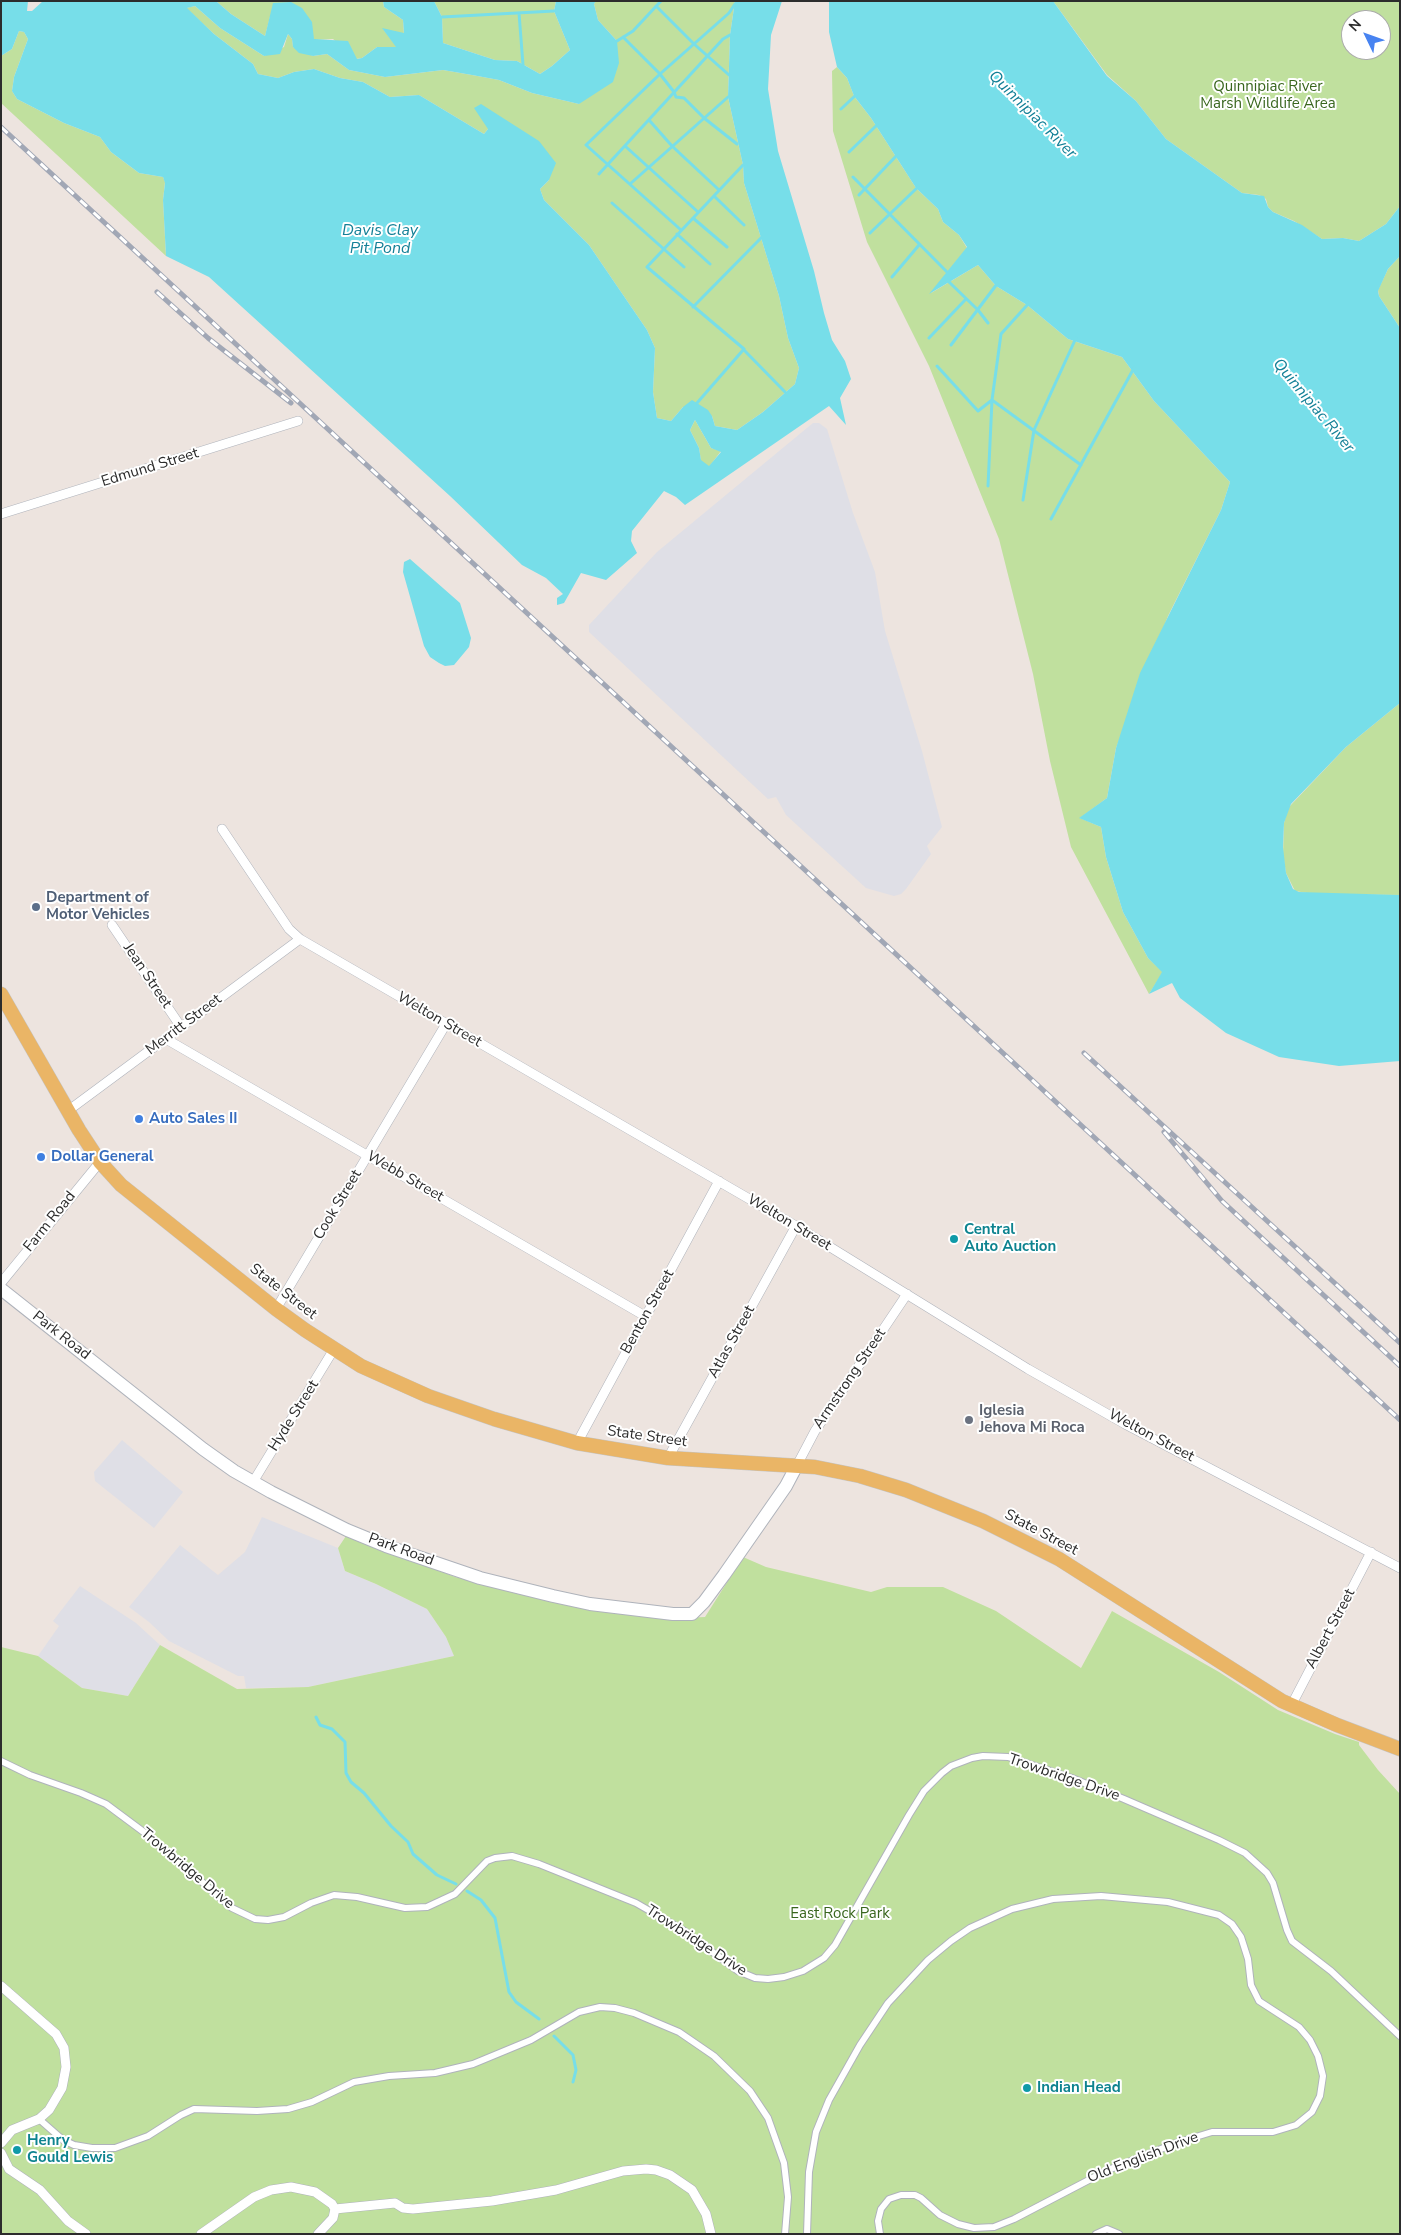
<!DOCTYPE html>
<style>
body{margin:0}
#map{position:relative;width:1401px;height:2235px;overflow:hidden;background:#ede4df;font-family:"Nunito Sans",sans-serif}
canvas{display:block}
.frame{position:absolute;inset:0;border:2px solid #2c2c2c;pointer-events:none}
.north{position:absolute;left:1341px;top:10px;width:50px;height:50px;box-sizing:border-box;background:#fff;border:1px solid #ababab;border-radius:50%;rotate:312deg;font-size:14px;font-weight:700;line-height:20px;text-align:center;color:#2c2c2c}
.north::after{content:'';display:block;margin:auto;width:18px;height:22px;background:#4783f1;clip-path:polygon(50% 0,100% 100%,50% 72%,0 100%)}
</style>
<div id="map">
<canvas width="1401" height="2235"></canvas>
<div class="frame"></div>
<div class="north">N</div>
</div>
<script>
const c = document.querySelector('canvas').getContext('2d');
c.lineJoin = 'round';
function paint(path, color) { c.fillStyle = color; c.fill(path, 'evenodd'); }
const poly = rows => new Path2D(rows.map(r => 'M' + r).join(''));
function trace(path, color, width, dash) { c.strokeStyle = color; c.lineWidth = width; c.lineCap = dash ? 'butt' : 'round'; c.setLineDash(dash || []); c.stroke(path); }
function label(font, color, halo, rows, align = 'center') {
  c.font = font + ' "Nunito Sans",sans-serif'; c.lineWidth = 4; c.setLineDash([]); c.textBaseline = 'middle'; c.strokeStyle = halo; c.fillStyle = color; for (const [text, x, y, turn = 0] of rows) {
    c.save(); c.translate(x, y); c.rotate((+turn || 0) * Math.PI / 180); c.textAlign = isNaN(turn) ? turn : align; if (halo) c.strokeText(text, 0, 0); c.fillText(text, 0, 0); c.restore();
  }
}
paint(poly([
 [813,423,819,423,827,429,853,513,875,572,885,631,922,751,942,827,927,846,931,854,906,889,901,894,894,896,866,888,786,815,776,797,768,799,589,632,589,625,657,552],
 [122,1440,183,1492,154,1528,95,1481,94,1472],
 [262,1517,338,1548,345,1571,376,1584,427,1609,446,1637,454,1656,308,1687,246,1688,244,1676,238,1676,169,1641,149,1622,129,1607,180,1545,218,1575,245,1552],
 [80,1586,136,1623,160,1645,128,1696,82,1688,38,1656,59,1626,53,1621]
]), '#dfdfe6');
paint(poly([
 [216,1,383,1,384,7,403,20,404,34,383,29,397,47,377,47,362,58,356,59,333,39,314,40,270,17,265,36,231,14],
 [434,1,556,1,554,11,570,50,552,66,540,74,517,61,495,60,443,43,442,17],
 [596,1,735,1,730,35,728,97,743,165,744,183,779,296,788,338,799,368,795,384,763,412,737,430,715,426,712,416,683,407,671,421,657,418,653,392,655,348,647,330,589,245,544,200,540,189,549,180,488,129,484,134,419,95,390,97,363,82,340,78,314,69,294,72,278,78,258,74,253,64,214,34,186,8,195,6,220,28,264,56,284,47,288,34,292,39,293,47,313,56,327,54,349,70,385,77,443,70,472,75,499,80,532,93,579,104,617,41,598,20,594,4],
 [1053,1,1400,1,1400,206,1386,224,1359,241,1343,238,1322,239,1294,221,1273,212,1268,207,1266,199,1259,195,1242,193,1166,139,1136,101,1107,75],
 [1351,20,1381,20,1381,50,1351,50],
 [19,31,24,32,28,39,14,77,12,91,17,99,64,123,100,137,111,152,139,173,163,177,165,182,163,200,166,256,1,103,1,56,12,49],
 [837,67,847,78,854,96,871,118,916,188,938,209,943,222,959,235,967,248,931,293,978,265,996,286,1027,305,1068,339,1122,357,1154,401,1230,482,1221,510,1168,616,1116,748,1107,798,1080,818,1101,827,1106,857,1123,912,1148,958,1163,972,1149,994,1071,847,1050,761,1033,674,999,539,929,366,867,242,833,131,832,71],
 [1400,256,1400,328,1379,296,1378,290,1388,269],
 [695,420,711,448,721,451,709,467,701,461,699,448,690,430],
 [1400,703,1400,895,1313,894,1295,891,1286,873,1283,854,1284,823,1288,808,1346,747],
 [348,1533,455,1577,577,1604,658,1619,705,1617,743,1557,766,1567,871,1592,887,1587,943,1587,996,1611,1081,1668,1112,1611,1219,1672,1278,1710,1335,1734,1359,1742,1359,1745,1378,1770,1400,1794,1400,2234,1,2234,1,1647,38,1656,82,1688,128,1696,160,1645,237,1689,308,1687,454,1656,446,1637,427,1609,376,1584,345,1571,338,1548]
]), '#c0e09e');
paint(poly([
 [1,1,28,1,27,11,32,11,43,1,216,1,231,14,265,36,273,3,291,2,302,8,312,22,314,39,348,41,357,59,362,58,377,47,396,47,382,28,404,33,403,20,384,7,383,1,434,1,442,17,443,43,495,60,517,61,540,74,552,66,570,50,554,11,556,1,596,1,594,4,598,20,617,41,619,63,613,82,579,104,532,93,499,80,472,75,443,70,385,77,349,70,327,54,313,56,299,53,293,47,292,39,288,34,280,54,264,56,220,28,195,6,187,8,214,34,253,64,258,74,278,78,294,72,314,69,340,78,363,82,390,97,419,95,484,134,488,129,474,108,481,104,539,141,556,163,549,180,540,189,544,200,589,245,647,330,655,348,653,392,657,418,671,421,683,407,692,400,708,410,712,416,715,426,737,430,763,412,795,384,799,368,788,338,779,296,744,183,743,165,728,97,730,35,735,1,782,1,771,35,768,89,778,151,814,271,824,313,832,340,845,361,851,379,840,398,846,425,829,406,685,505,676,497,664,491,632,531,631,541,637,553,606,580,581,573,564,603,557,605,557,598,563,594,546,578,522,565,450,496,209,277,166,256,163,200,165,183,163,177,139,173,111,152,100,137,64,123,17,99,12,91,14,77,28,39,24,32,19,31,12,49,1,56],
 [695,420,711,448,721,452,709,466,701,460,699,448,690,430],
 [829,1,1053,1,1107,76,1136,101,1166,139,1242,193,1264,196,1268,207,1273,212,1302,225,1322,239,1343,238,1359,241,1386,224,1400,206,1400,256,1388,269,1378,291,1379,296,1400,328,1400,703,1346,747,1291,804,1284,823,1283,847,1286,873,1293,889,1299,892,1400,895,1400,1061,1339,1066,1279,1057,1226,1033,1180,998,1172,983,1149,994,1162,972,1148,958,1123,912,1106,857,1101,827,1079,818,1107,798,1116,748,1140,673,1221,510,1230,482,1154,401,1122,357,1068,339,1027,305,996,286,978,265,929,294,967,247,959,235,943,222,938,209,916,188,871,118,854,96,847,78,837,67,829,32],
 [410,559,460,603,471,638,469,647,454,665,445,666,439,663,430,657,424,646,403,572,404,562]
]), '#77dee9');
trace(poly([
 [656,6,694,44,729,75],
 [519,13,523,65],
 [442,17,554,11],
 [623,37,660,74,674,92,676,97,684,98,704,118,737,144],
 [617,41,633,31,661,1],
 [841,109,857,94],
 [649,120,672,146,719,190],
 [625,146,698,212],
 [849,152,877,125],
 [599,174,723,39,730,35],
 [853,177,947,272,950,273],
 [630,184,728,97],
 [859,195,898,154],
 [714,196,744,225],
 [612,203,684,267],
 [693,218,727,247],
 [681,230,586,145,660,74,729,13,735,4],
 [870,233,918,187],
 [677,234,710,264],
 [892,277,919,245],
 [950,280,949,282,978,310,988,323],
 [693,307,762,237],
 [929,338,966,299],
 [951,345,997,284],
 [744,350,785,392],
 [937,366,978,411,992,400,1001,334,1029,303],
 [992,400,1081,465],
 [697,403,744,349,647,267,743,165],
 [988,486,992,400],
 [1023,500,1034,430,1076,338],
 [1051,519,1134,368],
 [316,1717,320,1725,332,1729,345,1742,346,1773,351,1782,364,1793,391,1826,408,1842,413,1854,437,1875,456,1884],
 [467,1891,481,1900,495,1918,509,1992,516,2002,539,2019],
 [554,2036,573,2055,576,2070,573,2082]
]), '#77dee9', 3);
const pedestrian = poly([
 [1,1761,30,1775,81,1793,106,1804,149,1836,232,1908,255,1919,268,1920,284,1917,311,1903,334,1895,357,1897,405,1908,427,1907,455,1894,487,1861,495,1858,512,1856,539,1864,636,1903,683,1930,738,1971,755,1978,768,1979,784,1977,803,1971,824,1958,835,1945,909,1815,924,1791,942,1773,951,1766,972,1758,983,1756,1008,1757,1072,1778,1124,1799,1219,1840,1245,1853,1267,1873,1273,1883,1287,1930,1292,1941,1331,1971,1400,2036],
 [39,2119,63,2140,74,2145,92,2148,115,2148,148,2136,181,2115,194,2109,257,2111,288,2109,312,2102,354,2082,389,2076,435,2073,473,2064,531,2040,579,2012,600,2007,615,2008,634,2013,679,2032,714,2056,750,2091,768,2118,784,2163,788,2197,785,2234],
 [807,2234,809,2172,816,2132,829,2100,860,2045,888,2003,928,1960,951,1941,970,1928,1012,1909,1053,1899,1101,1896,1168,1902,1219,1915,1232,1924,1241,1937,1248,1959,1251,1985,1259,2001,1299,2027,1310,2040,1318,2056,1323,2076,1320,2096,1312,2112,1296,2125,1273,2132,1212,2132,1176,2143,1108,2170,1014,2219,994,2227,974,2228,958,2224,940,2215,921,2198,915,2195,901,2195,889,2199,881,2209,878,2221,880,2234],
 [1096,2234,1107,2229,1119,2234]
]);
const minor = poly([
 [1,514,298,421],
 [222,829,289,929,300,939,796,1226,1028,1369,1125,1424,1400,1568],
 [112,925,181,1027],
 [166,1039,645,1316],
 [69,1110,300,939],
 [1,1283,100,1162],
 [276,1309,446,1024],
 [577,1443,719,1181],
 [668,1458,796,1226],
 [796,1467,815,1431,907,1294],
 [253,1482,334,1349],
 [1291,1706,1371,1552],
 [1,1986,56,2034,64,2048,66,2067,62,2088,49,2110,39,2119,12,2130,1,2143],
 [1,2153,9,2169,40,2190,68,2221,86,2234],
 [335,2209,395,2203,403,2208,413,2209,492,2201,556,2190,623,2171,646,2169,656,2170,670,2175,692,2190,706,2214,711,2234],
 [201,2234,254,2197,271,2190,291,2187,315,2192,332,2204,335,2209,333,2218,318,2234]
]);
const secondary = poly([
 [1,1289,203,1449,234,1471,271,1492,347,1530,386,1546,480,1578,553,1596,590,1604,673,1614,692,1614,704,1602,724,1575,786,1486,796,1467]
]);
const primary = poly([
 [1,994,79,1130,100,1162,121,1185,276,1309,305,1330,361,1366,428,1396,494,1419,577,1443,668,1458,815,1467,860,1476,906,1490,983,1521,1059,1559,1282,1701,1337,1725,1400,1749]
]);
trace(pedestrian, '#afb3bb', 8);
trace(minor, '#afb3bb', 10);
trace(secondary, '#afb3bb', 14);
trace(primary, '#c4c4c4', 15);
trace(pedestrian, '#fff', 6);
trace(minor, '#fff', 9);
trace(secondary, '#fff', 12);
trace(primary, '#eab566', 14);
const rail = poly([
 [1,127,1400,1420],
 [157,292,208,338,291,403],
 [1084,1053,1400,1343],
 [1164,1132,1222,1201,1400,1366]
]);
trace(rail, '#a1a7b5', 5);
trace(rail, '#fff', 3, [9]);
for (const [x, y, r, color] of [
 [36,907,5,"#5c6f8a"],
 [139,1119,5,"#3f7fe0"],
 [41,1157,5,"#3f7fe0"],
 [954,1239,5,"#0f9aa8"],
 [969,1420,5,"#6b7280"],
 [1027,2088,5,"#0f9aa8"],
 [17,2150,5,"#0f9aa8"]
]) { const dot = new Path2D(); dot.arc(x, y, r, 0, 2 * Math.PI); c.fillStyle = color; c.fill(dot); trace(dot, '#fff', 2); }
label('15px', '#39661e', '#fff', [
 ["Quinnipiac River",1268,87],
 ["Marsh Wildlife Area",1268,104],
 ["East Rock Park",840,1914]
]);
label('15px', '#2c2c2c', '#fff', [
 ["Edmund Street",150,468,-17],
 ["Jean Street",147,976,56],
 ["Welton Street",439,1020,30],
 ["Merritt Street",184,1025,-37],
 ["Webb Street",405,1177,30],
 ["Cook Street",338,1205,-59],
 ["Farm Road",50,1222,-51],
 ["Welton Street",789,1223,31],
 ["State Street",283,1292,38],
 ["Benton Street",648,1312,-61],
 ["Park Road",61,1336,38],
 ["Atlas Street",732,1342,-61],
 ["Armstrong Street",850,1379,-56],
 ["Hyde Street",294,1416,-58],
 ["Welton Street",1151,1436,28],
 ["State Street",647,1437,8],
 ["State Street",1041,1533,28],
 ["Park Road",401,1550,20],
 ["Albert Street",1331,1629,-62],
 ["Trowbridge Drive",1064,1778,19],
 ["Trowbridge Drive",187,1869,40],
 ["Trowbridge Drive",696,1941,33],
 ["Old English Drive",1143,2158,-21]
]);
label('bold 15px', '#4e5e75', '#fff', [
 ["Department of",46,898],
 ["Motor Vehicles",46,915]
], 'left');
label('bold 15px', '#366cbe', '#fff', [
 ["Auto Sales II",149,1119],
 ["Dollar General",51,1157]
], 'left');
label('bold 15px', '#0d838f', '#fff', [
 ["Central",964,1230],
 ["Auto Auction",964,1247],
 ["Indian Head",1037,2088],
 ["Henry",27,2141],
 ["Gould Lewis",27,2158]
], 'left');
label('bold 15px', '#5b616d', '#fff', [
 ["Iglesia",979,1411],
 ["Jehova Mi Roca",979,1428]
], 'left');
label('italic 16px', '#148097', '#fff', [
 ["Quinnipiac River",1032,115,45],
 ["Davis Clay",380,231],
 ["Pit Pond",380,249],
 ["Quinnipiac River",1313,406,50]
]);
</script>
